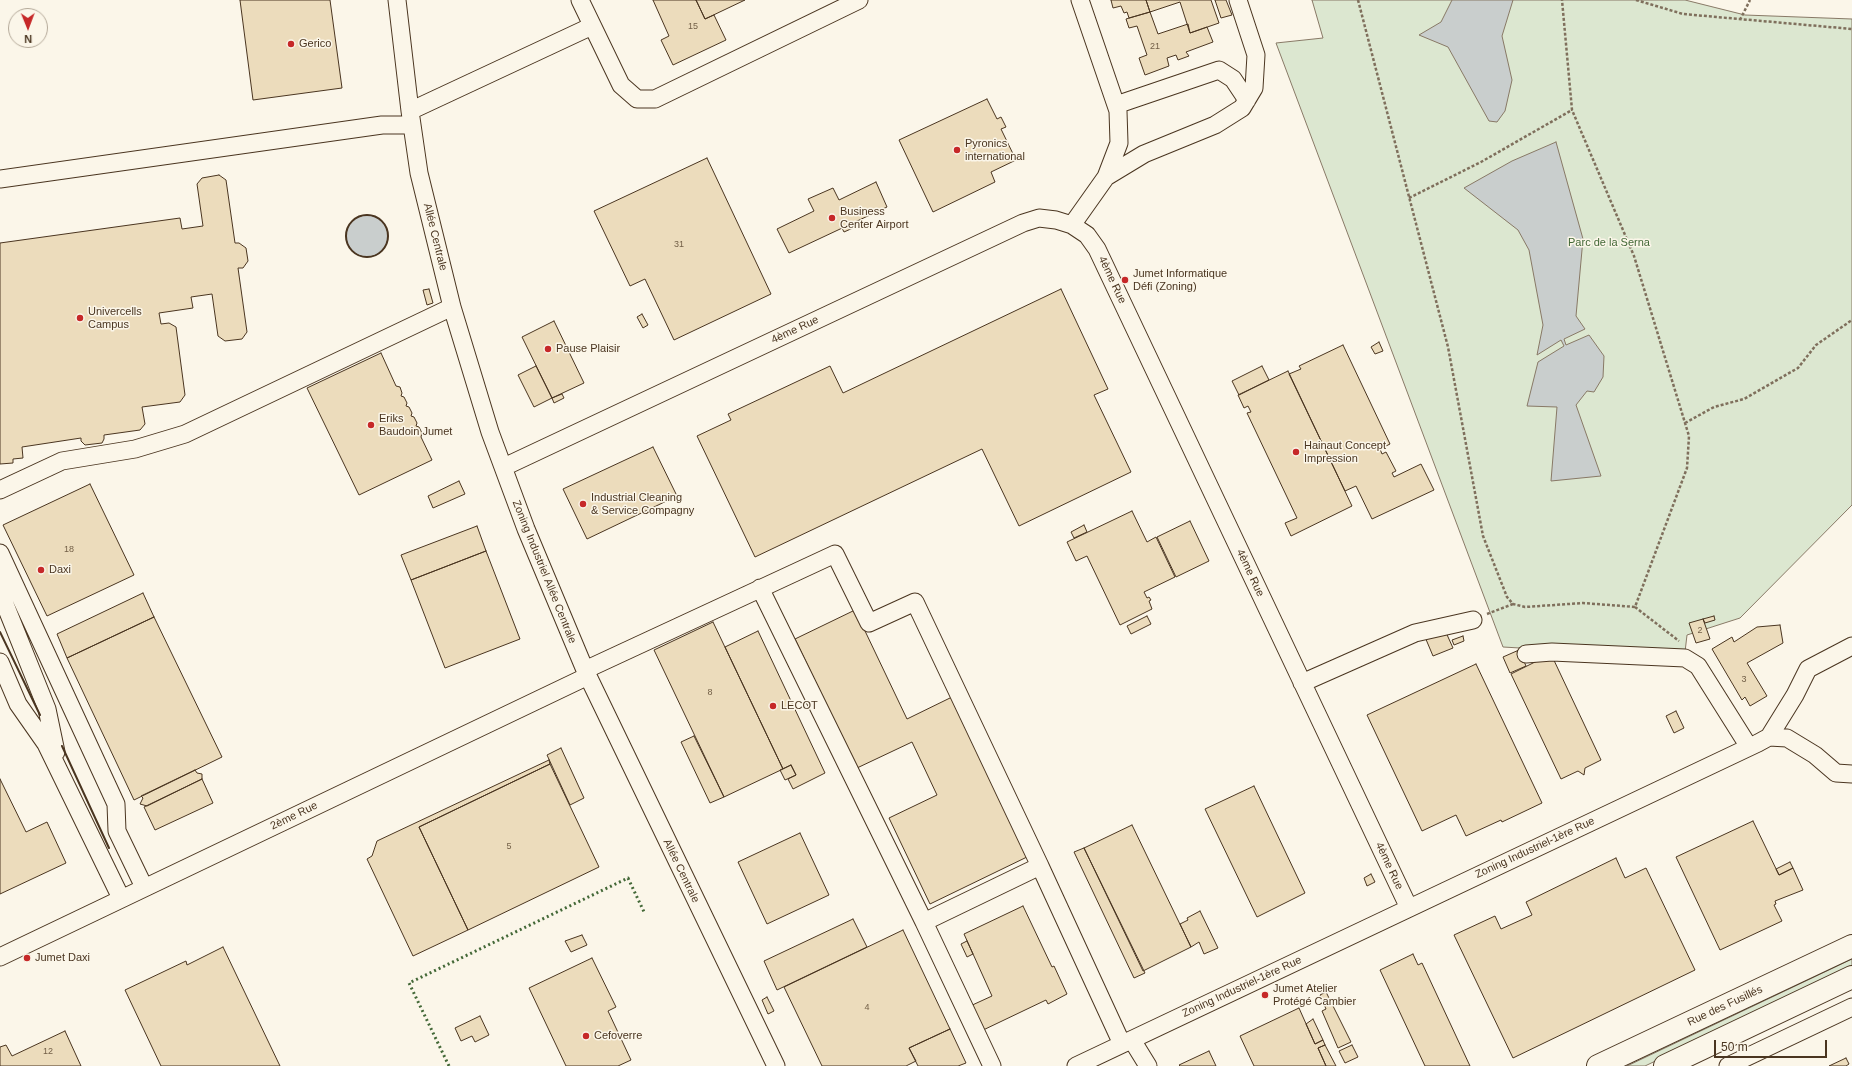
<!DOCTYPE html>
<meta charset="utf-8">
<style>
body{margin:0}
#map{position:relative;width:1852px;height:1066px;overflow:hidden;background:#fbf6e9;font-family:Arial,sans-serif}
canvas{display:block}
.north{position:absolute;left:8px;top:8px;width:40px;height:40px;box-sizing:border-box;background:#fbf6e9;border:1px solid #b4a999;border-radius:50%;rotate:179deg;font-size:11px;font-weight:700;line-height:16px;text-align:center;color:#4a3520}
.north::after{content:'';display:block;margin:auto;width:14px;height:18px;background:#c62828;clip-path:polygon(50% 0,100% 100%,50% 72%,0 100%)}
.scale{position:absolute;left:1714px;top:1040px;width:113px;height:18px;box-sizing:border-box;border:2px solid #4a3520;border-top:0;padding-left:5px;font-size:12px;line-height:14px;white-space:nowrap;color:#4a3520;-webkit-text-stroke:3px #fbf6e9;paint-order:stroke}
</style>
<div id="map">
<canvas width="1852" height="1066"></canvas>
<div class="north">N</div>
<div class="scale">50 m</div>
</div>
<script>
const c = document.querySelector('canvas').getContext('2d');
c.lineJoin = 'round';
function paint(path, color) { c.fillStyle = color; c.fill(path, 'evenodd'); }
const poly = rows => new Path2D(rows.map(r => 'M' + r).join(''));
function trace(path, color, width, dash) { c.strokeStyle = color; c.lineWidth = width; c.lineCap = dash ? 'butt' : 'round'; c.setLineDash(dash || []); c.stroke(path); }
function label(font, color, halo, rows, align = 'center') {
  c.font = font + ' Arial,sans-serif'; c.lineWidth = 3; c.setLineDash([]); c.textBaseline = 'middle'; c.strokeStyle = halo; c.fillStyle = color; for (const [text, x, y, turn = 0] of rows) {
    c.save(); c.translate(x, y); c.rotate((+turn || 0) * Math.PI / 180); c.textAlign = isNaN(turn) ? turn : align; if (halo) c.strokeText(text, 0, 0); c.fillText(text, 0, 0); c.restore();
  }
}
const green = poly([
 [1312,0,1685,0,1745,15,1852,19,1852,505,1740,618,1687,635,1685,652,1526,654,1520,648,1503,647,1276,43,1323,38,1312,0],
 [1852,959,1852,967,1645,1066,1627,1066,1852,959]
]);
paint(green, '#dce7d0');
trace(green, '#887966', 1);
const water = poly([
 [1452,0,1513,0,1502,36,1512,80,1505,111,1497,122,1489,121,1448,47,1419,35,1441,22,1452,0],
 [1556,142,1583,239,1576,316,1585,329,1564,339,1566,345,1589,335,1604,356,1603,377,1594,392,1587,391,1576,405,1601,476,1551,481,1557,407,1527,406,1538,362,1564,346,1561,340,1537,355,1543,325,1529,250,1518,230,1464,188,1512,161,1556,142],
 '346 236a21 21 0 1 1 42 0a21 21 0 1 1-42 0Z'
]);
paint(water, '#c9cecd');
trace(water, '#887966', 1);
const building = poly([
 [240,0,330,0,342,88,253,100,240,0],
 [653,0,696,0,705,19,714,15,726,40,673,65,661,40,669,36,653,0],
 [696,0,745,0,705,19,696,0],
 [1111,0,1146,0,1150,12,1129,18,1127,12,1124,13,1121,6,1113,8,1111,0],
 [1146,0,1211,0,1219,23,1190,33,1180,2,1150,12,1146,0],
 [1215,0,1226,0,1232,15,1221,18,1215,0],
 [1150,12,1158,34,1188,24,1190,33,1207,27,1213,42,1186,52,1189,56,1178,60,1176,55,1167,58,1169,66,1145,75,1139,58,1147,55,1137,26,1129,28,1126,19,1150,12],
 [987,99,997,119,1001,117,1006,127,1001,129,1016,160,991,172,995,182,933,212,899,140,987,99],
 [707,158,771,294,674,340,645,279,630,286,594,211,707,158],
 [219,175,226,180,235,243,239,243,246,248,248,261,243,268,238,268,247,332,242,339,225,341,218,336,212,294,191,297,193,308,159,313,161,324,169,323,176,327,185,395,180,402,142,407,145,424,140,430,104,435,104,439,102,443,85,445,81,441,81,438,22,447,23,458,13,459,13,463,0,464,0,243,180,218,182,229,203,226,197,184,202,178,219,175],
 [876,182,887,207,789,253,777,229,814,211,808,199,833,188,839,200,876,182],
 [851,224,853,228,844,232,842,228,851,224],
 [429,289,433,303,427,305,423,290,429,289],
 [1061,289,1108,389,1094,395,1131,472,1019,526,982,449,755,557,697,436,731,420,728,414,830,366,843,393,1061,289],
 [642,314,648,325,643,328,637,317,642,314],
 [554,321,584,383,552,398,522,337,554,321],
 [1379,342,1383,351,1375,354,1371,347,1379,342],
 [1343,345,1390,444,1380,449,1382,454,1386,452,1396,471,1392,473,1394,477,1421,464,1434,490,1372,519,1356,486,1345,491,1289,374,1301,369,1299,366,1343,345],
 [381,353,396,386,400,387,402,393,401,396,404,397,407,403,406,406,409,407,412,413,411,416,414,417,417,423,416,426,419,427,422,433,421,437,432,460,359,495,307,388,381,353],
 [536,366,552,398,534,407,518,375,536,366],
 [1262,366,1269,380,1239,395,1232,381,1262,366],
 [1288,371,1352,506,1291,536,1285,523,1297,518,1247,413,1251,412,1248,406,1244,408,1238,395,1288,371],
 [562,394,564,398,554,403,552,398,562,394],
 [653,447,677,496,587,539,563,489,653,447],
 [459,481,465,494,433,508,428,496,459,481],
 [90,484,134,575,47,616,3,525,90,484],
 [1132,511,1147,542,1156,537,1175,577,1144,592,1147,598,1149,597,1151,600,1149,601,1152,609,1120,625,1087,556,1076,561,1067,542,1132,511],
 [1190,521,1209,561,1176,577,1157,537,1190,521],
 [1084,525,1087,532,1074,538,1071,532,1084,525],
 [477,526,486,551,411,580,401,555,477,526],
 [486,551,520,639,445,668,411,580,486,551],
 [143,593,154,617,67,658,57,634,143,593],
 [855,610,907,719,952,697,1029,856,930,904,889,818,937,795,912,742,857,768,795,639,855,610],
 [1147,616,1151,624,1131,634,1127,626,1147,616],
 [1714,616,1715,620,1705,623,1703,619,1714,616],
 [154,617,222,757,134,800,67,658,154,617],
 [1703,619,1710,639,1696,643,1689,623,1703,619],
 [713,622,783,769,724,797,654,650,713,622],
 [1780,625,1783,643,1747,663,1767,696,1750,706,1745,697,1742,700,1712,649,1732,637,1734,642,1757,627,1780,625],
 [1444,628,1453,648,1433,656,1425,637,1444,628],
 [758,631,825,773,793,789,788,779,796,775,791,765,783,769,725,647,758,631],
 [1463,636,1464,641,1454,645,1452,640,1463,636],
 [1519,650,1526,666,1510,673,1503,657,1519,650],
 [1551,654,1601,760,1585,768,1584,775,1578,771,1561,779,1511,674,1551,654],
 [1476,664,1542,803,1502,822,1501,820,1466,836,1456,815,1422,831,1367,715,1476,664],
 [1676,711,1684,728,1674,733,1666,716,1676,711],
 [694,736,724,797,710,803,681,742,694,736],
 [561,748,584,798,570,805,547,755,561,748],
 [549,760,550,764,419,827,468,930,413,956,367,859,372,856,377,841,549,760],
 [550,764,599,867,468,930,419,827,550,764],
 [791,765,796,775,785,780,780,770,791,765],
 [195,770,197,773,202,774,202,779,147,806,140,804,143,798,141,796,195,770],
 [0,779,26,832,47,822,66,863,0,894,0,779],
 [202,779,213,803,155,830,144,807,202,779],
 [1254,786,1305,893,1257,917,1205,809,1254,786],
 [1753,821,1779,875,1793,868,1803,890,1775,901,1776,904,1774,905,1782,921,1720,950,1676,857,1753,821],
 [1132,825,1191,947,1143,971,1084,848,1132,825],
 [800,833,829,895,767,924,738,862,800,833],
 [1084,848,1145,973,1134,978,1074,852,1084,848],
 [1616,858,1625,878,1646,868,1695,970,1513,1058,1454,935,1495,916,1501,929,1532,915,1526,902,1616,858],
 [1790,862,1793,868,1779,875,1776,869,1790,862],
 [1371,874,1375,882,1367,886,1364,878,1371,874],
 [1023,906,1052,967,1054,966,1067,994,1048,1004,1046,1000,979,1032,968,1007,992,996,964,934,1023,906],
 [1200,911,1218,948,1204,954,1199,942,1191,947,1180,924,1188,920,1187,918,1200,911],
 [853,919,867,947,777,990,764,961,853,919],
 [903,930,950,1029,909,1048,916,1061,906,1066,822,1066,784,987,903,930],
 [582,935,587,945,571,952,565,941,582,935],
 [967,941,973,954,967,957,961,944,967,941],
 [223,947,280,1066,161,1066,125,990,186,961,187,965,223,947],
 [1413,954,1418,965,1422,963,1470,1066,1425,1066,1380,970,1413,954],
 [592,958,616,1007,608,1011,631,1060,618,1066,566,1066,529,988,592,958],
 [1326,992,1351,1042,1338,1048,1322,1011,1326,1009,1320,995,1326,992],
 [767,997,774,1011,768,1014,762,1000,767,997],
 [1299,1008,1315,1044,1323,1040,1325,1045,1318,1048,1326,1066,1254,1066,1240,1036,1299,1008],
 [480,1016,489,1035,475,1042,472,1036,461,1041,455,1028,480,1016],
 [1313,1019,1323,1040,1315,1044,1306,1024,1313,1019],
 [950,1029,966,1063,958,1066,918,1066,909,1048,950,1029],
 [65,1031,81,1066,0,1066,0,1047,6,1045,12,1056,65,1031],
 [1325,1045,1336,1066,1326,1066,1318,1048,1325,1045],
 [1352,1045,1358,1057,1345,1063,1339,1051,1352,1045],
 [1209,1051,1216,1066,1180,1066,1179,1065,1209,1051],
 [1846,1058,1849,1064,1846,1066,1829,1066,1846,1058]
]);
paint(building, '#ecdcbc');
trace(building, '#4a3520', 1);
const minor = poly([
 [397,0,410,111,419,173,452,307,490,432,526,529,585,670,776,1066],
 [580,0,621,85,637,99,655,99,859,0],
 [1116,105,1219,70,1233,79,1247,100],
 [410,111,592,26],
 [1106,177,1144,154,1215,125,1242,108,1254,88,1256,55,1238,0],
 [0,179,382,125,412,125],
 [1072,225,1106,177,1119,143,1118,111,1080,0],
 [504,467,1023,223,1039,218,1056,220,1072,225,1087,235,1097,249,1409,908],
 [0,490,62,461,135,449,185,434,452,307],
 [0,553,116,804,117,831,144,887],
 [5,564,0,592,47,709,56,752],
 [760,588,924,922,1040,866,1122,1044],
 [1526,654,1552,652,1685,658,1698,666,1749,747],
 [0,662,18,704,46,744,121,898],
 [585,670,835,554,869,623,915,602,1040,866],
 [1302,683,1415,633,1473,620],
 [1769,737,1787,738,1815,755,1836,773,1852,774],
 [924,922,992,1066],
 [0,957,588,676],
 [1132,1040,1148,1066],
 [1076,1066,1758,743,1769,737,1795,695,1808,669,1852,646],
 [1728,1066,1852,1007]
]);
const highway = poly([
 [1598,1066,1852,946],
 [1665,1066,1852,977]
]);
trace(minor, '#4a3520', 19);
trace(highway, '#4a3520', 24);
trace(poly([
 [1358,0,1448,347,1483,536,1507,597,1513,604,1525,607,1583,603,1635,607,1687,468,1689,436,1634,256,1572,110,1562,0],
 [1636,0,1683,14,1852,29],
 [1740,20,1750,0],
 [1409,198,1481,162,1572,110],
 [1685,423,1714,407,1744,399,1798,368,1816,345,1852,320],
 [1635,607,1679,641],
 [1487,614,1513,604]
]), '#7f6f5c', 2.5, [3, 2]);
trace(minor, '#fbf6e9', 17);
trace(highway, '#fbf6e9', 22);
trace(poly([
 [449,1066,409,983,628,878,645,914]
]), '#436837', 3, [2, 3]);
trace(poly([
 '346 236a21 21 0 1 1 42 0a21 21 0 1 1-42 0Z',
 [0,632,40,715],
 [62,746,109,848]
]), '#4a3520', 2);
for (const [x, y, r, color] of [
 [291,44,4,"#c62828"],
 [957,150,4,"#c62828"],
 [832,218,4,"#c62828"],
 [1125,280,4,"#c62828"],
 [80,318,4,"#c62828"],
 [548,349,4,"#c62828"],
 [371,425,4,"#c62828"],
 [1296,452,4,"#c62828"],
 [583,504,4,"#c62828"],
 [41,570,4,"#c62828"],
 [773,706,4,"#c62828"],
 [27,958,4,"#c62828"],
 [1265,995,4,"#c62828"],
 [586,1036,4,"#c62828"]
]) { const dot = new Path2D(); dot.arc(x, y, r, 0, 2 * Math.PI); c.fillStyle = color; c.fill(dot); trace(dot, '#fbf6e9', 1.5); }
label('9px', '#725f47', null, [
 ["15",693,27],
 ["21",1155,47],
 ["31",679,245],
 ["18",69,550],
 ["2",1700,631],
 ["3",1744,680],
 ["8",710,693],
 ["5",509,847],
 ["4",867,1008],
 ["12",48,1052]
]);
label('11px', '#4a3520', '#fbf6e9', [
 ["Gerico",299,44],
 ["Pyronics",965,144],
 ["international",965,157],
 ["Business",840,212],
 ["Center Airport",840,225],
 ["Jumet Informatique",1133,274],
 ["Défi (Zoning)",1133,287],
 ["Univercells",88,312],
 ["Campus",88,325],
 ["Pause Plaisir",556,349],
 ["Eriks",379,419],
 ["Baudoin Jumet",379,432],
 ["Hainaut Concept",1304,446],
 ["Impression",1304,459],
 ["Industrial Cleaning",591,498],
 ["& Service Compagny",591,511],
 ["Daxi",49,570],
 ["LECOT",781,706],
 ["Jumet Daxi",35,958],
 ["Jumet Atelier",1273,989],
 ["Protégé Cambier",1273,1002],
 ["Cefoverre",594,1036]
], 'left');
label('11px', '#4a3520', '#fbf6e9', [
 ["Allée Centrale",435,237,76],
 ["4ème Rue",1112,280,65],
 ["4ème Rue",795,330,-25],
 ["Zoning Industriel Allée Centrale",544,572,68],
 ["4ème Rue",1250,573,65],
 ["2ème Rue",294,816,-26],
 ["Zoning Industriel-1ère Rue",1535,848,-25],
 ["4ème Rue",1389,866,65],
 ["Allée Centrale",681,871,64],
 ["Zoning Industriel-1ère Rue",1242,987,-25],
 ["Rue des Fusillés",1725,1006,-25]
]);
label('11px', '#436837', '#fbf6e9', [
 ["Parc de la Serna",1609,243]
]);
</script>
